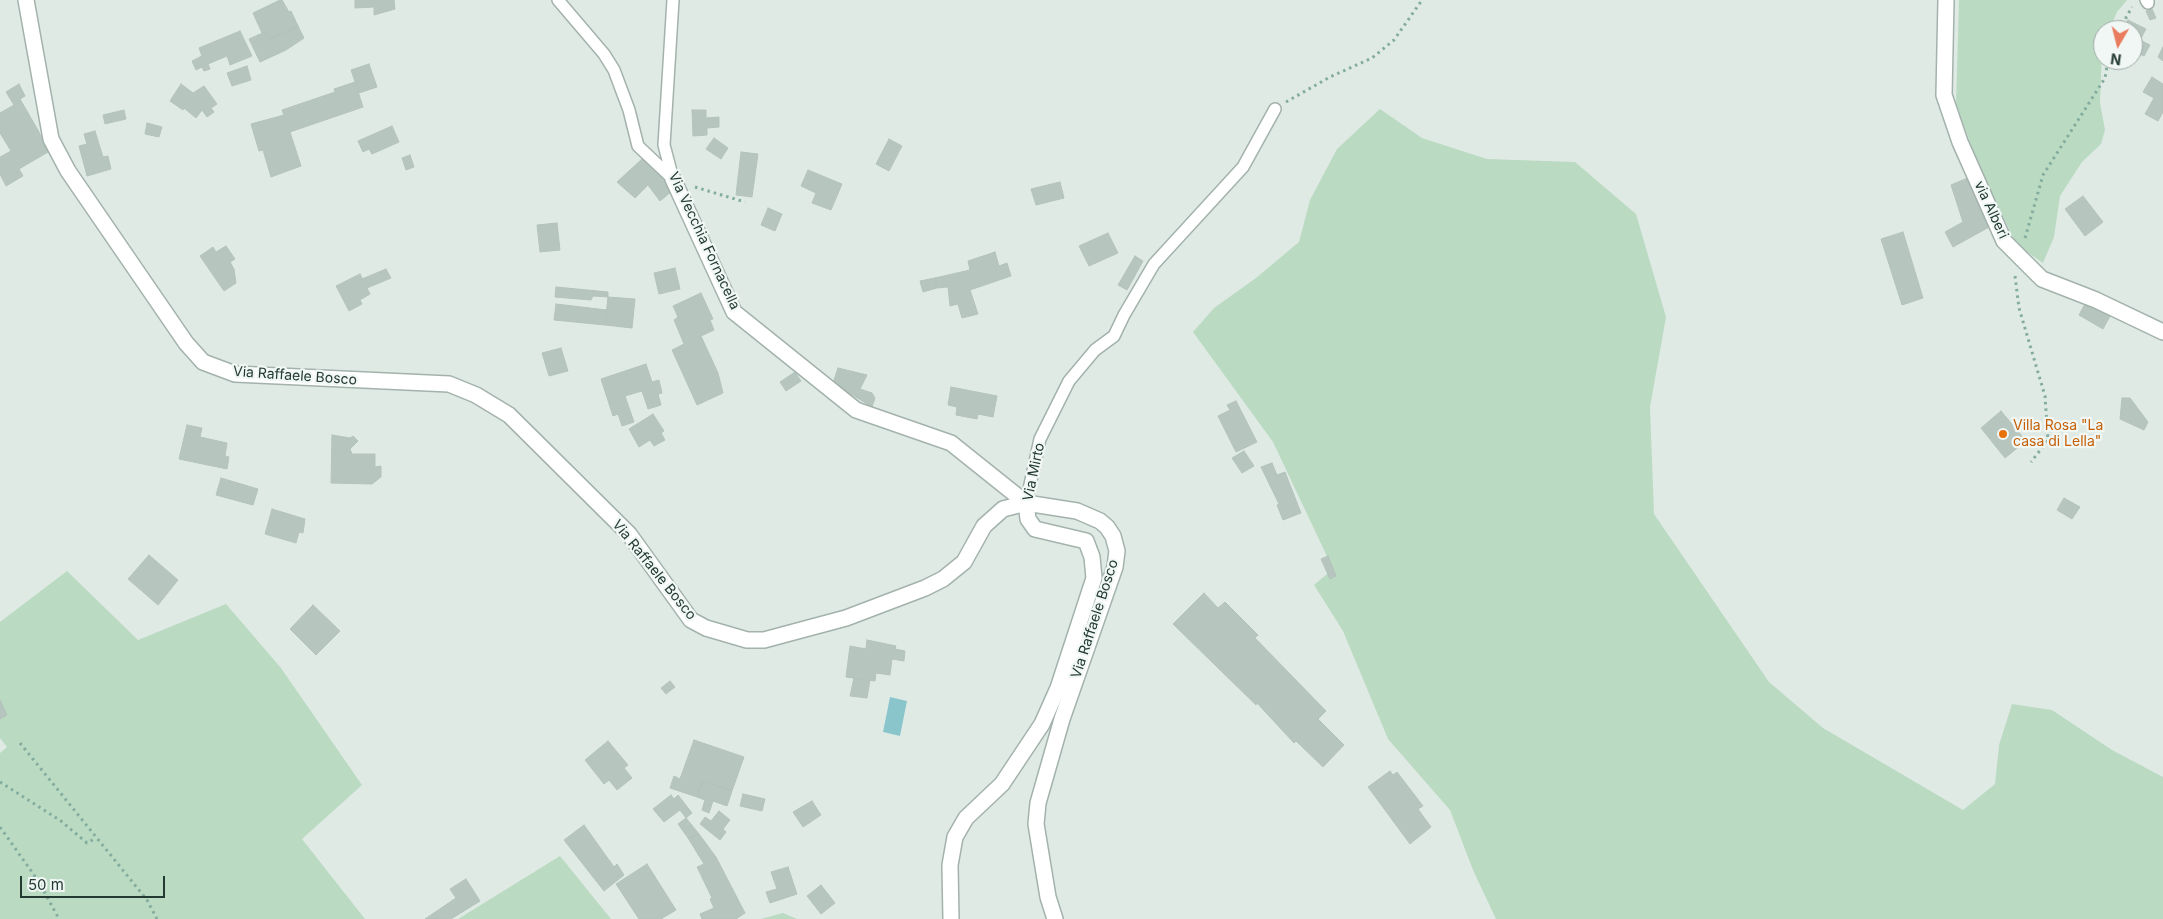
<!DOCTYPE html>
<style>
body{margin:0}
#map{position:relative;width:2163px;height:919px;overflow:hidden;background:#e0eae5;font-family:Inter,sans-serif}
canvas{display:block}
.north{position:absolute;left:2093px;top:20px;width:50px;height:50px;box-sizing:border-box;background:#f1f7f4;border:1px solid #9eaba6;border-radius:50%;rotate:188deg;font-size:14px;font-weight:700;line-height:20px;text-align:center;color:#223a32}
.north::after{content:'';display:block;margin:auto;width:18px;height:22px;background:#e97c5f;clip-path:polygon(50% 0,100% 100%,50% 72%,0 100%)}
.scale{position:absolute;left:20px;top:876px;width:145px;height:22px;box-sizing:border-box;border:2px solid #223a32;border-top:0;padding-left:6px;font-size:15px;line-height:18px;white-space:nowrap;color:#223a32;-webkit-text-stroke:4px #f1f7f4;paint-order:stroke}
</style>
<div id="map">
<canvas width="2163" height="919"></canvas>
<div class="north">N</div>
<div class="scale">50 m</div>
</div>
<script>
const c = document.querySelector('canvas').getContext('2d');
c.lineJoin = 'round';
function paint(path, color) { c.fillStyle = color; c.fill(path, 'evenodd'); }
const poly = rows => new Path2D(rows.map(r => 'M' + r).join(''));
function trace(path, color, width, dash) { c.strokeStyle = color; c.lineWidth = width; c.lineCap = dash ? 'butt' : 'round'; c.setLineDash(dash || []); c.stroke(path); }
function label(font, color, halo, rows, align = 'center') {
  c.font = font + ' Inter,sans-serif'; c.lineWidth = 4.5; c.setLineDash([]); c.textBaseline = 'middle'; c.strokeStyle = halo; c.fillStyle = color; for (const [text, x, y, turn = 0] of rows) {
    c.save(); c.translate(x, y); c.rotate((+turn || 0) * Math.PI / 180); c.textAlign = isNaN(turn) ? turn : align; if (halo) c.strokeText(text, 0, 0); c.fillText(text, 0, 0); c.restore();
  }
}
paint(poly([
 [1959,0,2127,0,2117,12,2109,30,2103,30,2100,103,2105,130,2101,144,2082,162,2060,196,2054,237,2043,263,2016,244,1976,159,1956,104],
 [1380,109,1422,138,1487,159,1575,162,1636,214,1666,317,1650,407,1654,514,1769,682,1823,728,1963,810,1995,784,1999,745,2012,704,2052,710,2112,750,2163,777,2163,919,1496,919,1473,870,1450,810,1388,739,1343,631,1314,585,1333,569,1273,442,1193,332,1214,308,1256,278,1299,242,1310,200,1337,149],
 [67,571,138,640,226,604,281,668,362,785,302,839,365,919,0,919,0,753,7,747,0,738,0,622],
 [560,856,611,919,458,919],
 [783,913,797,919,761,919]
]), '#badac2');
paint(poly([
 [890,697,907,701,900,736,883,732]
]), '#8bc5cc');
const building = poly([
 [280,0,282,0,289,12,291,11,298,26,269,40,265,32,262,33,253,13,280,0],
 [355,0,394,0,395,9,374,15,374,7,355,8,355,0],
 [2152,9,2156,18,2150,20,2146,11,2152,9],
 [2128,20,2146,29,2140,40,2150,45,2144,56,2134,51,2133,52,2133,30,2123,30,2128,20],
 [298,26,304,38,286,50,260,62,249,39,265,32,269,40,298,26],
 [240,31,252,56,230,65,227,56,208,64,210,69,204,71,202,67,196,70,192,61,202,56,199,48,240,31],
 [2163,47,2163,61,2158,57,2163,47],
 [369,64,377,87,359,93,351,70,369,64],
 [247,66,251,80,232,86,227,73,247,66],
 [2152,77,2163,84,2163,112,2158,121,2145,114,2154,98,2143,92,2152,77],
 [355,82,363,107,290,132,301,166,271,177,263,150,259,151,251,124,284,115,282,110,335,92,334,89,355,82],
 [19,84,25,96,20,99,39,132,48,152,19,169,23,176,6,186,0,174,0,157,11,151,0,133,0,113,14,105,6,92,19,84],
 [181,84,193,93,204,86,217,104,211,108,214,112,207,117,202,110,196,118,184,108,183,110,170,101,181,84],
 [124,110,126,119,105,124,103,115,124,110],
 [692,110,706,110,706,118,719,117,719,127,707,128,707,135,693,136,692,110],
 [147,123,162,127,159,137,145,134,147,123],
 [392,126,399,142,372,154,369,149,363,152,358,141,392,126],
 [95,131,103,157,108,156,111,169,87,176,79,146,87,144,84,134,95,131],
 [714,138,728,148,721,159,706,149,714,138],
 [889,139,902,146,889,171,876,164,889,139],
 [741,152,758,154,752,197,736,195,741,152],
 [410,155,414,167,406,170,402,158,410,155],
 [642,159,661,177,672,191,660,201,648,185,635,198,617,182,642,159],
 [808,170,842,184,831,210,812,203,816,193,801,186,808,170],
 [1970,177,1991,226,1953,247,1945,232,1963,222,1951,185,1970,177],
 [1060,182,1064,198,1036,205,1031,189,1060,182],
 [2083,196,2103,222,2085,236,2065,209,2083,196],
 [768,208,782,214,775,231,761,225,768,208],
 [557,223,560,250,540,252,537,225,557,223],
 [1903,232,1923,298,1902,305,1881,239,1903,232],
 [1108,233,1118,253,1089,266,1079,246,1108,233],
 [226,246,235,259,230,262,234,269,236,283,224,291,200,256,213,247,216,252,226,246],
 [995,252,999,266,1007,263,1011,276,970,290,978,314,962,318,958,304,950,306,948,287,937,288,935,278,970,270,968,261,995,252],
 [1135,256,1143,261,1127,290,1118,285,1135,256],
 [675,268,680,289,659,294,654,273,675,268],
 [386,269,391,278,367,288,362,279,386,269],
 [360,274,370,294,360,300,362,304,349,311,336,286,360,274],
 [935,278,937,288,923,292,920,281,935,278],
 [556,287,608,292,608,297,593,296,591,300,555,297,556,287],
 [701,293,713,319,710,320,714,330,701,336,718,373,723,393,697,405,672,350,684,344,674,320,678,317,673,306,701,293],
 [608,297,635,299,632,328,605,325,608,297],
 [2086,302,2110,316,2103,329,2079,315,2086,302],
 [556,304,607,310,605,325,554,320,556,304],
 [561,348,568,371,549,376,542,353,561,348],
 [646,364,652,382,659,380,662,393,658,394,661,405,648,409,642,391,625,396,634,422,622,426,618,414,613,416,601,379,646,364],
 [838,368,867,375,860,389,872,393,875,398,872,407,833,383,838,368],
 [795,372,801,381,786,391,780,382,795,372],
 [951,387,997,396,993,417,978,414,977,419,956,415,957,407,948,405,951,387],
 [2122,398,2130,398,2148,422,2144,430,2120,419,2122,398],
 [1236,401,1257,442,1236,452,1218,416,1230,410,1227,405,1236,401],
 [2001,411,2026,441,2005,458,1981,428,2001,411],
 [653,414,664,431,661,433,665,440,654,446,650,440,639,447,629,429,653,414],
 [187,425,202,428,200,437,227,443,225,456,229,457,227,469,179,459,187,425],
 [332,435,350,438,353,436,358,441,350,449,352,454,375,454,375,467,381,466,381,477,372,484,331,483,332,435],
 [1244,451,1254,466,1242,473,1232,458,1244,451],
 [1272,463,1277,475,1285,472,1301,513,1283,520,1277,505,1279,504,1261,467,1272,463],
 [221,478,258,489,253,505,216,495,221,478],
 [2064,498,2080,507,2072,519,2057,510,2064,498],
 [272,509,305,519,303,533,299,532,296,543,265,534,272,509],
 [149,555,178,580,158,605,128,579,149,555],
 [1328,556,1336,576,1330,579,1321,559,1328,556],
 [1204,593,1218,608,1225,602,1258,635,1255,638,1326,711,1318,719,1344,745,1323,767,1296,741,1294,743,1257,703,1256,705,1173,624,1204,593],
 [313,605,340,631,316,655,290,629,313,605],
 [867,640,896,646,895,649,905,651,904,661,892,659,890,675,876,673,875,681,846,677,850,646,866,649,867,640],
 [854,678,870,680,867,698,850,696,854,678],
 [670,681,675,687,666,694,661,688,670,681],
 [0,700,7,715,0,719,0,700],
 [694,740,744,757,732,791,703,781,697,797,670,788,674,776,680,779,694,740],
 [608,741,628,765,624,768,632,778,617,790,609,780,604,784,585,760,608,741],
 [1390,771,1393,775,1397,772,1423,806,1418,809,1431,827,1410,844,1368,787,1390,771],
 [703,781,732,791,727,806,713,801,709,813,702,810,705,800,697,797,703,781],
 [743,794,765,799,762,811,740,806,743,794],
 [671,795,674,799,678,795,692,813,686,818,680,810,664,822,653,809,671,795],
 [812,801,821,815,803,827,793,812,812,801],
 [719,811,730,820,723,829,726,832,720,840,700,824,705,817,711,821,719,811],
 [686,818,699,834,688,838,678,824,686,818],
 [584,825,614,867,617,864,624,875,604,891,564,840,584,825],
 [699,834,716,857,745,913,736,919,702,919,700,914,714,908,710,899,712,898,697,867,704,864,688,838,699,834],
 [647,864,676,910,661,919,639,919,616,884,647,864],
 [788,867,797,894,770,903,766,892,777,889,771,872,788,867],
 [466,879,480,901,451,919,425,919,456,898,450,889,466,879],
 [821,885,835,903,821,914,807,896,821,885]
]);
paint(building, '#b6c5be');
trace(building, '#b3c3bc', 1);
const service = poly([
 [558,0,604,54,614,70,629,110,638,146,673,179],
 [673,0,664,145,673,179],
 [2146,0,2148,3,2148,0],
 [1026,503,1040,439,1069,381,1095,350,1114,336,1124,315,1154,264,1243,167,1275,109]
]);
const minor = poly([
 [1946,0,1944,95,1960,142,2004,241,2042,279,2096,300,2163,332],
 [673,179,734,312,856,410,951,443,1026,503,1028,519,1035,529,1086,541,1092,557,1094,578,1058,688,1042,724,1002,784,966,818,955,837,950,865,951,919]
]);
const tertiary = poly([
 [26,0,51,139,68,171,186,343,203,362,235,374,449,384,476,395,509,415,629,534,691,620,706,628,747,640,764,640,846,618,925,588,943,579,964,562,984,526,1003,509,1026,503,1077,511,1100,521,1107,527,1113,536,1117,551,1115,567,1062,719,1038,803,1036,824,1048,897,1055,919]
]);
trace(service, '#a3b2ac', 14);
trace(minor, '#a3b2ac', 18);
trace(tertiary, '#a3b2ac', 18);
trace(poly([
 [2119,30,2132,7],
 [1286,102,1330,77,1372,58,1394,40,1422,0],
 [695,187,745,202],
 [2025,238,2043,175,2105,78,2108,60],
 [2015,276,2019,308,2045,396,2048,440,2031,462],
 [20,743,147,900,157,919],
 [0,782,61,821,87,843,96,838],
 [0,827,39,882,59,919]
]), '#83ac9e', 3, [2.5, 4]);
trace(service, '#fff', 11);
trace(minor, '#fff', 15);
trace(tertiary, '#fff', 15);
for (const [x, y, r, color] of [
 [2003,434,5,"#e8710a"]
]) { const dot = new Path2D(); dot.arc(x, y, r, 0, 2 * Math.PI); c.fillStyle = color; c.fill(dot); trace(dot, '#f1f7f4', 2); }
label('14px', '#223a32', '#f1f7f4', [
 ["via Alberi",1991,210,65],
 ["Via Vecchia Fornacella",704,241,65],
 ["Via Raffaele Bosco",295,376,4],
 ["Via Mirto",1034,472,-78],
 ["Via Raffaele Bosco",654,570,51],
 ["Via Raffaele Bosco",1095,619,-72]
]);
label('14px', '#c56008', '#f1f7f4', [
 ["Villa Rosa \"La",2013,426],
 ["casa di Lella\"",2013,442]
], 'left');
</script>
